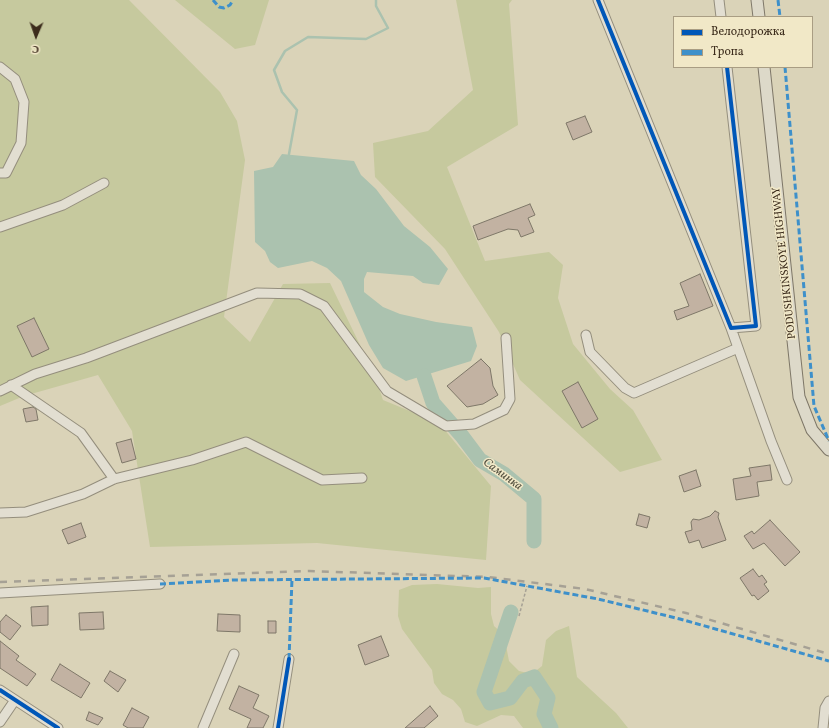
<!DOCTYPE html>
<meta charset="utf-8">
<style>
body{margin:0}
#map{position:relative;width:829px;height:728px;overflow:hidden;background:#dad3b8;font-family:Vollkorn,serif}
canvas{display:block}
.legend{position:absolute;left:673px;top:16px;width:140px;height:52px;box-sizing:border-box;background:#f1e8c7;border:1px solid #a99d83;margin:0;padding:5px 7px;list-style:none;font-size:12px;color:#3c2c1c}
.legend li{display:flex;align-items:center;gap:8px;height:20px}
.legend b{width:20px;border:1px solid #a99d83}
.north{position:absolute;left:16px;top:16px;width:40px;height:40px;-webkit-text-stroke:3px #f1e8c7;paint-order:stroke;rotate:182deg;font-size:11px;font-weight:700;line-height:16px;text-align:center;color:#3c2c1c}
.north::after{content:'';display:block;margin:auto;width:14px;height:18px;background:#3c2c1c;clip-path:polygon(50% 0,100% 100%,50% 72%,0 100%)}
</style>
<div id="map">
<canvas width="829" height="728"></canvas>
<ul class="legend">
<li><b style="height:5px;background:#0057b8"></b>Велодорожка</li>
<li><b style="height:5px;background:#3e90ca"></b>Тропа</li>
</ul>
<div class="north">С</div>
</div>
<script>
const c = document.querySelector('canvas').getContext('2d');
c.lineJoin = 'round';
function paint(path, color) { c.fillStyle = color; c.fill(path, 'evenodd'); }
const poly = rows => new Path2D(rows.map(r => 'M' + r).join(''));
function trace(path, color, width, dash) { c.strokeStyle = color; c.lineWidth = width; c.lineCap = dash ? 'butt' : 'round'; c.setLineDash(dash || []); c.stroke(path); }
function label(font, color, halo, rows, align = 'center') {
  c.font = font + ' Vollkorn,serif'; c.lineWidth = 3; c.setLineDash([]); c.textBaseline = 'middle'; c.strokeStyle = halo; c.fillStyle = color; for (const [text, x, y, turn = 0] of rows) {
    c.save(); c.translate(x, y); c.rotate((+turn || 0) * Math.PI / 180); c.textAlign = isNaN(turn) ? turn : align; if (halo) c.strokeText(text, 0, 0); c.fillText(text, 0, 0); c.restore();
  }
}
paint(poly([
 [0,0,129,0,220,92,237,121,245,160,224,317,250,342,283,284,330,283,375,376,383,400,439,423,491,486,486,560,317,543,150,547,132,431,98,375,24,396,0,406],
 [175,0,269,0,255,45,235,49],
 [456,0,512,0,509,4,518,125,447,167,485,261,549,252,563,265,558,298,573,344,610,389,633,410,662,460,620,472,520,380,499,332,445,249,375,177,373,143,428,131,473,90],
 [437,584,478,588,491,587,491,614,494,626,504,635,509,661,519,671,532,674,542,666,546,640,556,631,569,626,577,677,616,713,628,728,523,728,514,716,501,715,477,726,465,722,461,709,453,700,442,694,434,683,432,670,402,629,398,616,399,590,412,585]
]), '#c6c99e');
paint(poly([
 [282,154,354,161,361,175,376,189,404,226,430,247,448,269,439,285,423,283,413,276,367,272,364,279,364,292,383,307,400,314,436,322,472,327,477,346,471,361,406,381,383,368,369,345,341,281,327,268,312,261,278,268,270,262,265,251,255,242,254,171,273,167]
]), '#abc2af');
trace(poly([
 [289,154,297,110,282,92,274,70,285,51,308,37,366,39,388,28,376,6,376,0]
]), '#abc2af', 2.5);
trace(poly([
 [424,376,433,403,462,436,480,460,504,474,534,499,534,541],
 [511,612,484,692,490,703,510,698,523,681,534,677,548,698,544,714,551,728]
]), '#abc2af', 15);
const building = poly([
 [585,116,592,132,573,140,566,123,585,116],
 [530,204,535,215,528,218,534,232,521,237,518,230,508,229,478,240,473,226,530,204],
 [700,274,713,306,677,320,674,311,689,306,680,283,700,274],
 [34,318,49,349,32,357,17,326,34,318],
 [481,359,490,368,493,386,498,395,483,404,467,407,447,386,481,359],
 [578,382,598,419,582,428,562,391,578,382],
 [33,407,36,409,38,420,26,422,23,409,33,407],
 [131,439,136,459,122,463,116,443,131,439],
 [770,465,772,480,757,482,759,496,736,500,733,479,751,476,749,468,770,465],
 [696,470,701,486,684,492,679,476,696,470],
 [715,511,719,513,718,517,726,540,702,548,699,540,689,543,685,532,692,530,691,522,693,519,699,520,710,516,715,511],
 [639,514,650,517,647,528,636,525,639,514],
 [770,520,800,552,785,566,764,543,753,549,744,536,752,531,754,534,770,520],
 [81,523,86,537,68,544,62,530,81,523],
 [753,569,759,577,762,575,767,582,764,584,769,591,758,600,754,595,752,596,740,578,753,569],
 [48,606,48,625,32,626,31,607,48,606],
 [103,612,104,629,80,630,79,613,103,612],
 [218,614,240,615,240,632,217,631,218,614],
 [6,615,21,626,10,640,0,632,0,622,6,615],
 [268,621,276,621,276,633,268,633,268,621],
 [381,636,389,656,365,665,358,645,381,636],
 [0,641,19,656,16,660,36,674,27,686,0,668,0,641],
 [60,664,90,683,81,698,51,680,60,664],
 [110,671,126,680,118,692,104,681,110,671],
 [239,686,259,695,253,708,269,716,263,728,247,728,251,719,229,709,239,686],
 [430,706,438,716,424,728,405,728,430,706],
 [132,708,149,717,143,728,128,728,123,725,132,708],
 [89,712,103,718,98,725,86,720,89,712]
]);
paint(building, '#c2b2a2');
trace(building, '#7e7768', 1);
const minor = poly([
 [598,0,731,328,756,326,727,67],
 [719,0,721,17],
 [0,67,15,79,24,102,21,143,6,173,0,173],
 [0,227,63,205,104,183],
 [731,328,771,441,787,480],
 [586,335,590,352,625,388,634,393,738,348],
 [11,385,81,433,114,479],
 [0,391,35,374,86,358,257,293,300,294,324,306,387,391,446,426,474,424,504,410,510,399,506,338],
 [0,513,26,512,83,494,114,479,192,460,246,442,322,480,362,478],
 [0,593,160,584],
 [0,690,58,728],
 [0,722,15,700],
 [203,728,234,654],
 [278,728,289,659],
 [823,728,825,708,829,701]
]);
const major = poly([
 [757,0,759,17],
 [764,67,799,397,812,430,829,450]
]);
trace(minor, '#948e7d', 11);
trace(major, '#7e7768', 13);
trace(poly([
 [519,616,527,586]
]), '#a6a195', 1.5, [3, 2]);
trace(minor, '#e2ded1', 9);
trace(major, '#ddd9c9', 11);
trace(poly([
 [0,582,309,571,488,577,585,589,686,613,829,654]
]), '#a6a195', 2.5, [7, 7]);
trace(poly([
 [213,0,219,7,224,8,230,5,233,0],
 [778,0,780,17],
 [785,67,814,406,829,441],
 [160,584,232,580,484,578,598,599,680,619,829,661],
 [289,659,292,579]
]), '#3e90ca', 3, [6, 3]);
trace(poly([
 [598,0,731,328,756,326,727,67],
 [0,690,58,728],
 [278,728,289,659]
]), '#0057b8', 4);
label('11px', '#3c2c1c', '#f1e8c7', [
 ["PODUSHKINSKOYE HIGHWAY",785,263,-96]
]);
label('italic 12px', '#535040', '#f1e8c7', [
 ["Саминка",502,475,36]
]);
</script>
